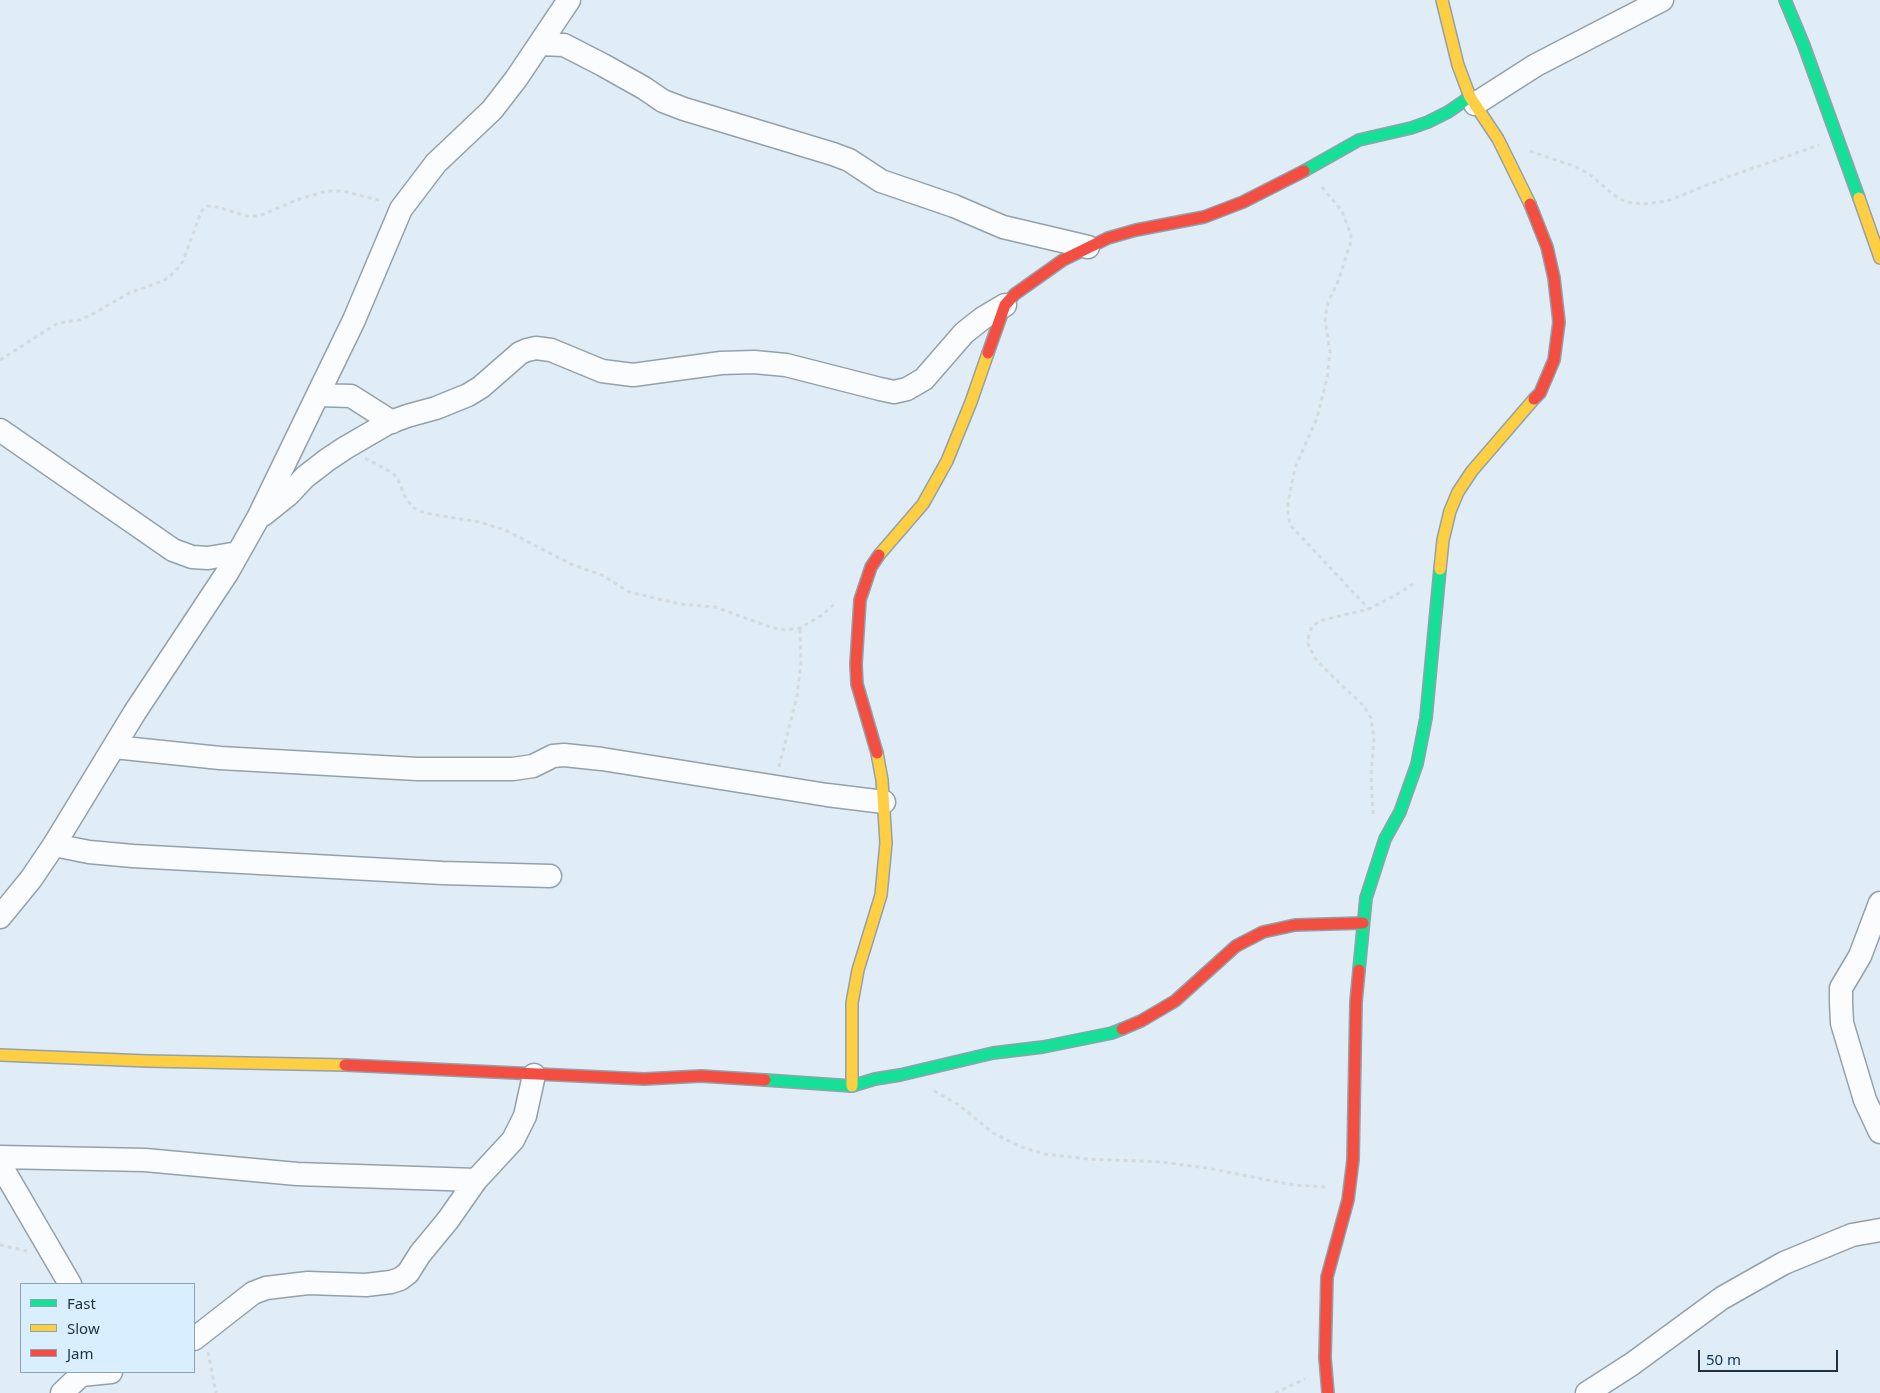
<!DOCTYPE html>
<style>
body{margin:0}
#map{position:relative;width:1880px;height:1393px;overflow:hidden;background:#e1edf6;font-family:"Noto Sans",sans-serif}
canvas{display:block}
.legend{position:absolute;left:20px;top:1283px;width:175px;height:90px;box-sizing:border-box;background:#d9eefe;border:1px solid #8ea3b3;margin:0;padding:6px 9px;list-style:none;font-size:15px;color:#1d3242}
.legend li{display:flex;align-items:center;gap:10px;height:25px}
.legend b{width:25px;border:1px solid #8ea3b3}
.scale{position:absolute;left:1698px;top:1350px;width:140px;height:22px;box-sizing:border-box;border:2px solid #1d3242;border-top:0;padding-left:6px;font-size:15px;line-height:18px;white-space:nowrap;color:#1d3242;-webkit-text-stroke:4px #d9eefe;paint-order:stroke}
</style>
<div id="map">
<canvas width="1880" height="1393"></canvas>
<ul class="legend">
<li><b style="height:6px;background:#16e098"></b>Fast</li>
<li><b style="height:6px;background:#ffcf43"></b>Slow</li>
<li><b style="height:6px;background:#f24e42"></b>Jam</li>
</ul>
<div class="scale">50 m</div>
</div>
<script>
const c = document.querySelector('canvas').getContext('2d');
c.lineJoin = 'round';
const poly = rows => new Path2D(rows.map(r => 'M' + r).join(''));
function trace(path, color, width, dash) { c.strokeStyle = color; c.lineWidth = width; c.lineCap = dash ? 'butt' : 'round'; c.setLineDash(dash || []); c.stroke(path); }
const street = poly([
 [540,44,564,45,603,65,644,88,663,101,684,109,833,154,849,160,881,181,954,206,1003,227,1088,247],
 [1475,104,1536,65,1662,0],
 [318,395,351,396,392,422],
 [0,430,173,550,192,557,208,558,238,553],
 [263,515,288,495,305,477,327,460,345,448,388,423,407,416,436,408,468,395,481,387,520,353,527,350,536,348,551,350,602,371,633,375,721,363,754,362,786,365,880,389,894,392,907,389,924,379,964,333,983,318,1005,305],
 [114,747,220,758,417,769,513,769,533,766,553,756,564,755,602,759,827,795,884,802],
 [54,845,89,852,133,856,442,873,550,876],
 [1880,903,1860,956,1841,988,1841,1002,1842,1023,1865,1100,1880,1132],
 [0,917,31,879,54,845,135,712,227,573,258,518,354,320,401,209,436,163,492,110,516,79,569,0],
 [0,1157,145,1160,297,1174,476,1180],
 [0,1164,70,1284],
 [194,1339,253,1293,266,1288,308,1283,366,1285,391,1282,400,1279,408,1273,420,1254,448,1220,476,1180,513,1140,525,1116,534,1075],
 [62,1393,81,1375,111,1372],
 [1587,1393,1632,1364,1722,1298,1784,1263,1852,1235,1880,1230]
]);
const fast = poly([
 [1785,0,1803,43,1859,198],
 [1304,171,1359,140,1411,128,1428,122,1448,112,1470,97],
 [1359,970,1366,898,1385,839,1400,812,1417,764,1426,718,1440,569],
 [765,1080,852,1086,875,1079,900,1075,993,1053,1043,1047,1112,1033,1122,1029]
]);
const slow = poly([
 [1442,0,1458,65,1470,97,1498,139,1530,204],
 [1859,198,1880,258],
 [879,555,923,504,947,461,971,402,988,353],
 [1440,569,1443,540,1450,511,1458,492,1472,471,1534,399],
 [0,1055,147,1061,345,1065],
 [852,1086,852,1003,858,970,881,895,886,843,882,780,877,753]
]);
const jam = poly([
 [1530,204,1547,247,1554,278,1559,322,1554,360,1540,393,1534,399],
 [988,353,1005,305,1015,294,1063,260,1108,238,1136,230,1204,217,1243,202,1304,171],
 [877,753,857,684,856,664,860,600,871,567,879,555],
 [1122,1029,1141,1021,1175,1001,1236,946,1263,932,1295,925,1363,923],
 [345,1065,644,1079,701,1076,765,1080],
 [1328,1393,1325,1358,1327,1277,1348,1200,1353,1160,1356,1002,1359,970]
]);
trace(street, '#92a1ac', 25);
trace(fast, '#92a1ac', 14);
trace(slow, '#92a1ac', 14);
trace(jam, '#92a1ac', 14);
trace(poly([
 [1530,151,1576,167,1589,174,1614,195,1626,202,1645,204,1667,201,1725,178,1819,145],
 [1322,187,1342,211,1351,235,1350,245,1337,284,1328,302,1325,319,1330,352,1327,378,1317,418,1295,468,1288,502,1288,514,1290,525,1369,609],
 [0,360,58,323,79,320,91,315,129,293,163,281,171,275,179,267,183,261,201,212,206,206,218,207,246,216,259,216,299,199,327,191,343,191,382,201],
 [365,458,391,472,397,477,406,499,414,508,425,513,479,522,505,530,571,564,604,576,629,592,680,604,715,607,773,628,785,630,800,628,822,615,837,602],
 [779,767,797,696,801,663,800,628],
 [1373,814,1371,775,1374,739,1371,718,1363,705,1328,672,1315,658,1308,644,1309,633,1313,625,1323,620,1369,609,1396,595,1416,582],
 [934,1091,959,1105,993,1133,1021,1147,1045,1154,1088,1159,1161,1162,1207,1168,1293,1185,1327,1187],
 [0,1245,27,1251],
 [208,1352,216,1393],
 [1275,1393,1305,1379]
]), '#d4d9dc', 3, [4, 4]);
trace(street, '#fafcfe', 22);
trace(fast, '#16e098', 11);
trace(slow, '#ffcf43', 11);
trace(jam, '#f24e42', 11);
</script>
